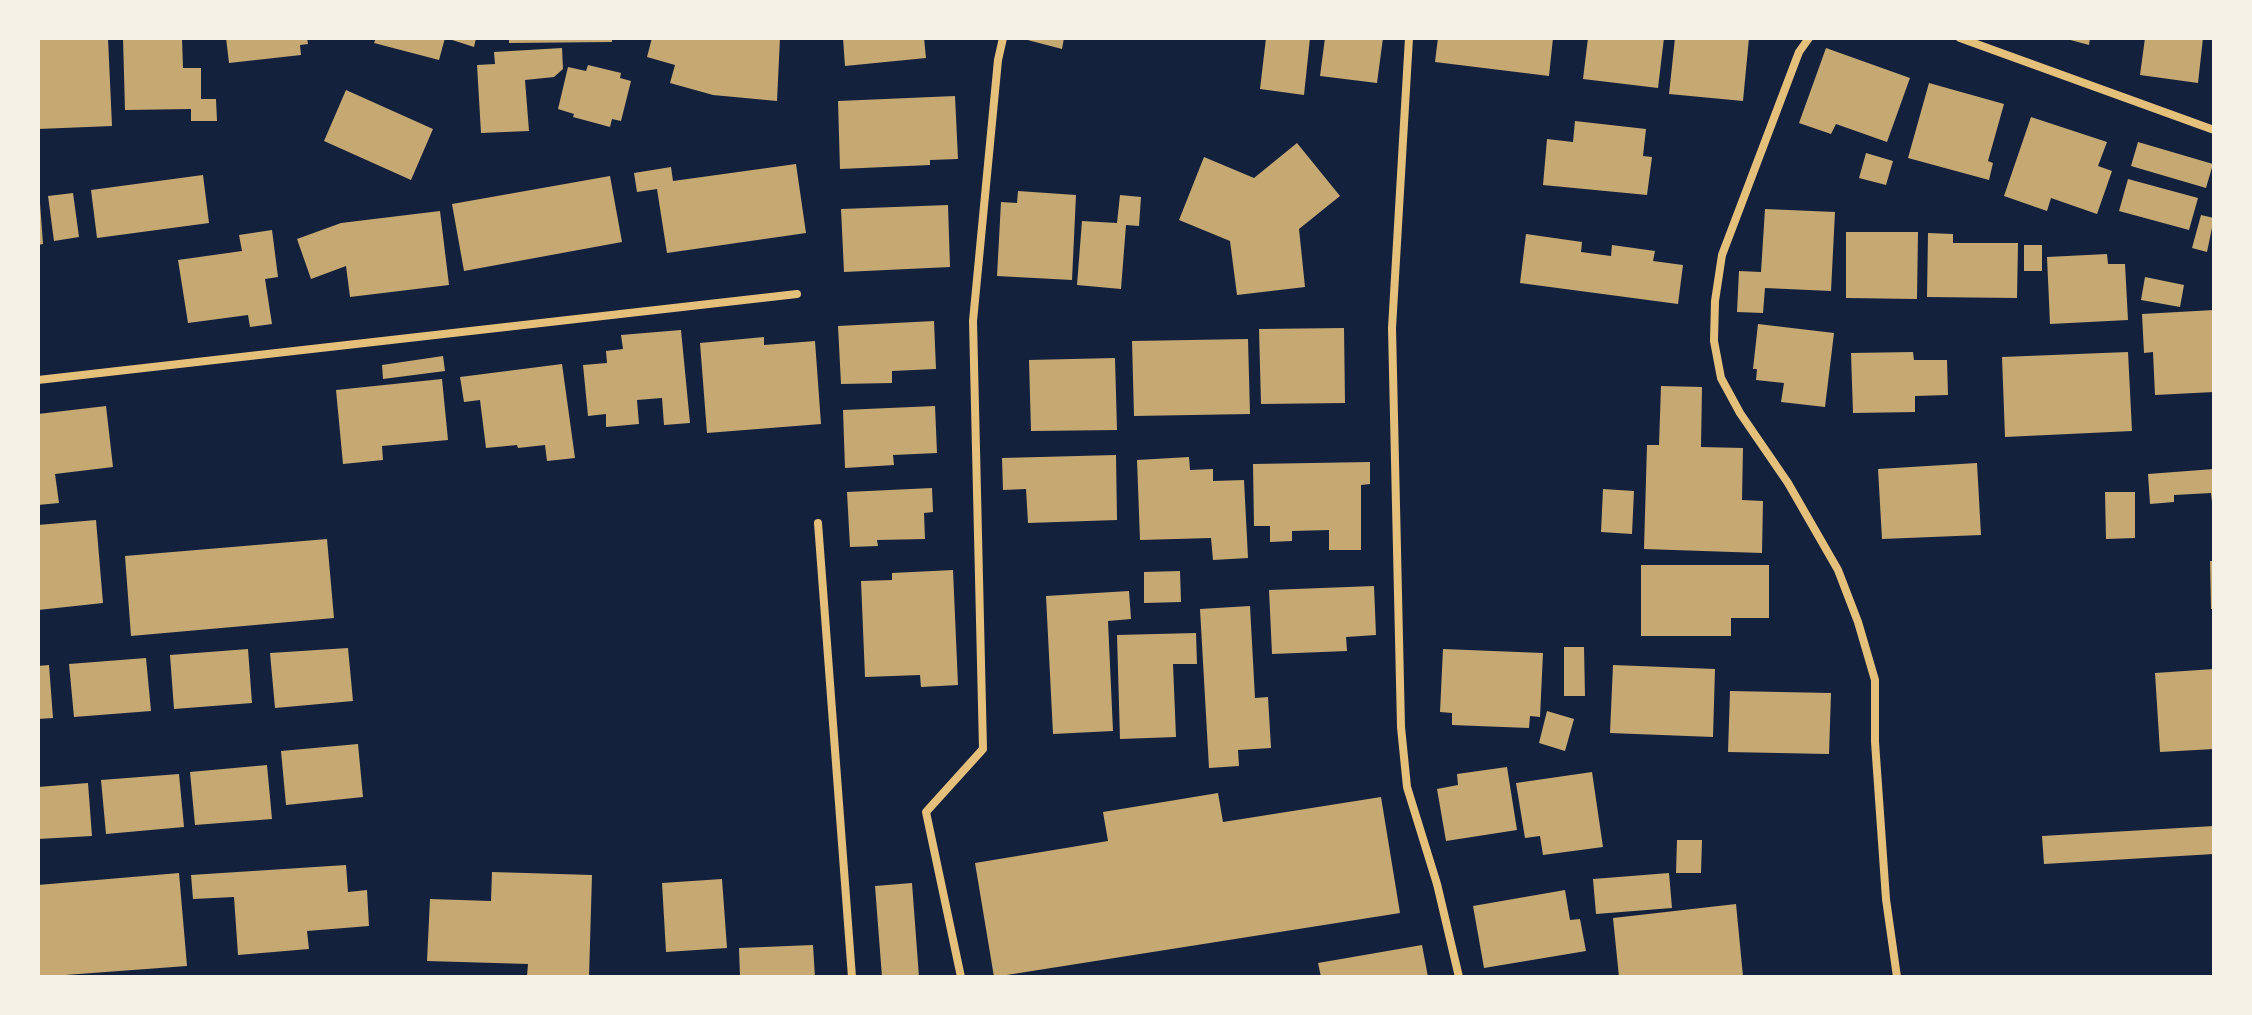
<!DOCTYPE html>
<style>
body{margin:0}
#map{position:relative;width:2252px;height:1015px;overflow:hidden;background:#14213d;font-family:Rubik,sans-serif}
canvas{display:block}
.frame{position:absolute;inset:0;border:40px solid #f6f1e7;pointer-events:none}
</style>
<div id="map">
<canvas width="2252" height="1015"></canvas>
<div class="frame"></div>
</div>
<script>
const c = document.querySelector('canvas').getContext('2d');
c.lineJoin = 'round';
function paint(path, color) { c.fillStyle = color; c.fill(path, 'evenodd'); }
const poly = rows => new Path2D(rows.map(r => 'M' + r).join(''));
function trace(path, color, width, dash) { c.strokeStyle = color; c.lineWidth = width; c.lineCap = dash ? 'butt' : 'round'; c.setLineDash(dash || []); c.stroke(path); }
paint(poly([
 [38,38,108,38,112,126,38,129],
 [123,38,182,38,183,68,201,68,201,99,216,99,217,121,191,121,191,109,125,110],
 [226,38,307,38,308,44,300,45,301,55,229,63],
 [376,38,445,38,439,60,374,43],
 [446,38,476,38,474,47],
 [509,38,612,38,612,42,509,43],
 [652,38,780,38,777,101,713,95,670,83,675,65,647,57],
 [843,38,924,38,926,58,845,66],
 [1020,38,1064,38,1062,49],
 [1266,38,1310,38,1304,95,1260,89],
 [1325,38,1383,38,1377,83,1320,76],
 [1438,38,1553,38,1549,76,1435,62],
 [1588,38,1664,38,1658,88,1583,79],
 [1675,38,1749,38,1743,101,1669,94],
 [2063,38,2090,38,2089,45],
 [2145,38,2203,38,2198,83,2140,75],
 [562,48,563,69,554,77,525,80,529,131,481,133,477,65,495,64,494,52],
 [1826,48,1910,78,1887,142,1836,124,1831,134,1799,123],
 [588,65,621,73,620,78,631,81,621,121,612,119,610,127,573,117,574,114,558,109,568,67,586,71],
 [1929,83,2004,104,1988,161,1993,163,1989,180,1908,158],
 [346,90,433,129,411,180,324,141],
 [955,96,958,159,930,160,930,165,840,169,838,101],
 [2031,117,2107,142,2098,166,2112,171,2097,214,2051,198,2047,211,2004,196],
 [1575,121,1646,129,1643,156,1652,157,1647,195,1543,185,1547,139,1573,142],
 [2138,142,2213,164,2206,188,2131,166],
 [1297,143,1340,196,1299,229,1305,287,1237,295,1230,241,1179,220,1204,157,1254,178],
 [1866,153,1893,161,1886,185,1859,178],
 [796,164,806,233,667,253,657,189,637,192,634,173,671,167,673,181],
 [203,175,209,223,97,238,91,190],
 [610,176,622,242,464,271,452,204],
 [2128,179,2198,198,2189,230,2119,211],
 [1018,191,1076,195,1072,280,997,276,1001,202,1017,203],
 [73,193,79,237,54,241,48,196],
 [1120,195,1141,197,1139,226,1126,225,1121,289,1077,285,1082,221,1117,223],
 [38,203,40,203,43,244,38,245],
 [948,205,950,267,844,272,841,209],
 [1765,209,1835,212,1831,291,1765,288,1763,313,1737,312,1739,271,1761,272],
 [440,211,449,285,350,297,346,266,311,279,297,239,341,223],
 [2201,215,2214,218,2207,252,2192,248],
 [272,230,278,277,265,279,272,324,250,327,248,315,188,323,178,260,242,251,239,235],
 [1846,232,1918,232,1917,299,1846,298],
 [1928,233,1953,234,1953,243,2018,243,2017,298,1927,297],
 [1526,234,1582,242,1581,252,1611,256,1612,245,1655,251,1653,261,1683,265,1678,304,1520,283],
 [2024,245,2042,245,2042,271,2024,271],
 [2107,254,2108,264,2125,264,2128,320,2050,324,2047,257],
 [2145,277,2184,285,2180,307,2141,300],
 [2214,310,2214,392,2155,395,2153,352,2144,353,2142,314],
 [934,321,936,369,892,371,892,383,841,384,838,326],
 [1758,324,1834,333,1825,407,1781,402,1784,383,1756,380,1757,369,1753,369],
 [1344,328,1345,403,1261,404,1259,329],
 [681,330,690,423,664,425,662,398,637,400,639,424,606,427,606,414,588,416,583,365,607,363,606,351,623,349,621,335],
 [764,337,764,345,815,341,821,424,707,433,700,343],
 [1248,339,1250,414,1134,416,1132,341],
 [1913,352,1914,360,1947,360,1948,395,1915,396,1915,412,1853,413,1851,353],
 [2128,352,2132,431,2005,437,2002,357],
 [443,356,445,371,383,379,382,365],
 [1115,358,1117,430,1031,431,1029,360],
 [562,364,575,458,547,461,545,445,518,448,517,445,486,448,480,400,464,402,460,377],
 [442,379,448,440,382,446,383,460,343,464,336,390],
 [1661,386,1702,387,1701,447,1743,448,1742,500,1763,501,1762,553,1644,549,1647,445,1659,445],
 [106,406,113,467,55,474,59,503,38,505,38,414],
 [935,406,937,453,893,455,894,465,845,468,843,410],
 [1116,455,1117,520,1028,523,1026,489,1003,490,1002,458],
 [1189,457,1190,470,1213,469,1213,481,1244,480,1248,558,1213,560,1211,538,1140,540,1137,460],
 [1370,462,1370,484,1361,485,1361,550,1329,550,1329,530,1292,531,1292,541,1270,542,1270,526,1254,526,1253,464],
 [1977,463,1981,535,1882,539,1878,469],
 [2214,469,2214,502,2212,502,2211,493,2174,495,2174,502,2150,504,2148,474],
 [932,488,933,512,924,513,925,539,877,540,878,546,850,547,847,492],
 [1603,489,1634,491,1632,534,1601,532],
 [2105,492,2135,492,2135,538,2106,539],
 [96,520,103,603,38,610,38,525],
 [327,539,334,618,131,636,125,556],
 [2210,561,2214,561,2214,609,2211,609],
 [1641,565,1769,565,1769,618,1731,618,1731,636,1641,636],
 [953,570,958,685,921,687,920,675,865,677,861,581,892,580,892,573],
 [1180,571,1181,602,1144,603,1144,572],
 [1374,586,1376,635,1346,637,1347,651,1272,654,1269,590],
 [1129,591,1131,619,1108,621,1113,731,1053,734,1046,596],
 [1250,606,1255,698,1268,697,1271,748,1238,750,1239,766,1209,768,1200,609],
 [1196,633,1197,664,1173,664,1176,737,1120,739,1117,635],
 [1564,647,1584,647,1585,696,1564,696],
 [348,648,353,701,275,708,270,653],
 [248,649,252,703,174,709,170,655],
 [1443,649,1543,653,1540,717,1530,716,1529,728,1452,725,1452,713,1440,712],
 [146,658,151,711,74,717,69,664],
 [49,665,53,718,38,719,38,666],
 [1613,665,1715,669,1713,737,1610,733],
 [2214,669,2214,749,2160,752,2155,673],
 [1730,691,1831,693,1829,754,1728,752],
 [1547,711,1574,719,1565,751,1539,743],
 [358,744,363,797,286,805,281,751],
 [267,765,272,819,195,825,190,772],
 [1507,767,1517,830,1446,841,1437,789,1458,785,1457,774],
 [1592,772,1603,847,1543,855,1540,836,1525,838,1516,783],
 [179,774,184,827,106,834,101,780],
 [88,783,92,836,38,839,38,787],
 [1218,793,1223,822,1381,797,1400,913,994,977,975,863,1108,841,1103,812],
 [2214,826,2214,854,2044,864,2042,836],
 [1677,840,1702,840,1701,873,1676,873],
 [346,865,348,892,367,890,369,926,307,931,309,949,238,955,234,897,193,899,191,875],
 [492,872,592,875,589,977,527,976,528,964,427,961,430,899,491,901],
 [179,873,187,966,38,977,38,885],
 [1669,873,1672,908,1596,914,1593,879],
 [722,879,727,948,666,952,662,883],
 [912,883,919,977,882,977,875,886],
 [1565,890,1570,920,1580,919,1586,951,1484,968,1473,906],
 [1736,904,1743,976,1619,977,1613,918],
 [813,945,815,977,740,977,739,948],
 [1422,945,1428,977,1321,977,1318,963]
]), '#c6a872');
trace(poly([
 [1409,38,1392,328,1401,727,1407,787,1437,884,1459,977],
 [1809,38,1799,52,1722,255,1715,301,1714,341,1721,378,1740,413,1788,483,1838,570,1858,622,1875,680,1875,742,1886,899,1897,977],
 [1960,38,2214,130],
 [38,380,797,294],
 [818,523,852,977],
 [961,977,926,812,983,749,973,321,998,60,1003,38]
]), '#e5c07b', 8);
</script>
